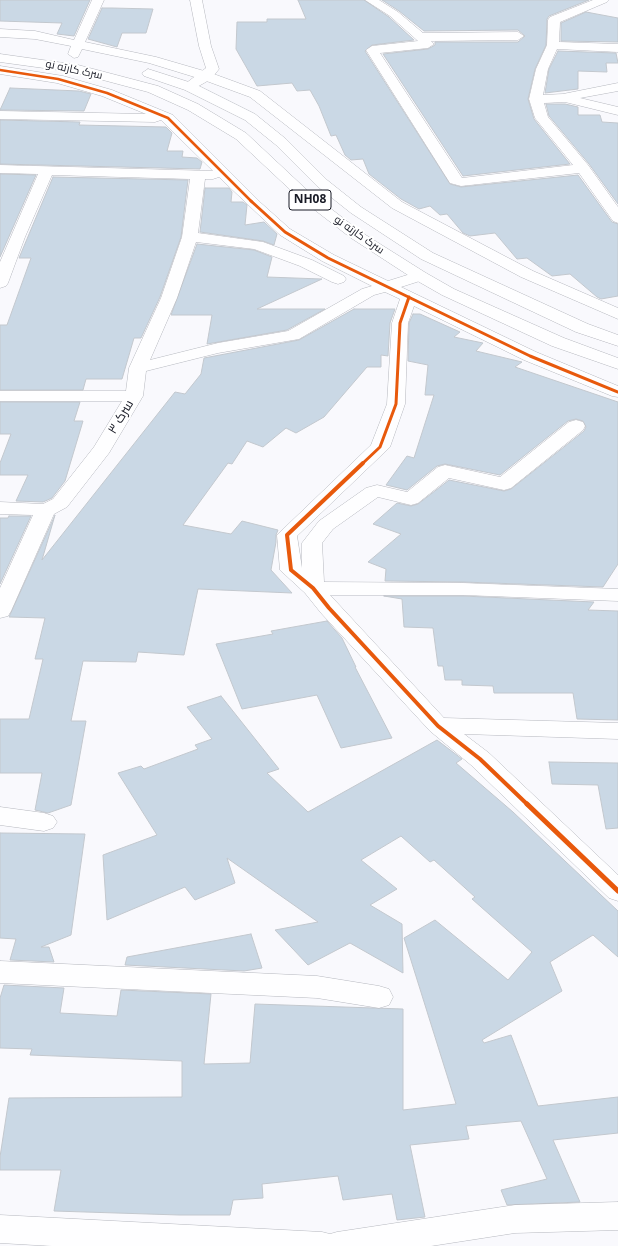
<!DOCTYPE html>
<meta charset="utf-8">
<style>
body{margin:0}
canvas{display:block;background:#f9f9fd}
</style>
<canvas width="618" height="1246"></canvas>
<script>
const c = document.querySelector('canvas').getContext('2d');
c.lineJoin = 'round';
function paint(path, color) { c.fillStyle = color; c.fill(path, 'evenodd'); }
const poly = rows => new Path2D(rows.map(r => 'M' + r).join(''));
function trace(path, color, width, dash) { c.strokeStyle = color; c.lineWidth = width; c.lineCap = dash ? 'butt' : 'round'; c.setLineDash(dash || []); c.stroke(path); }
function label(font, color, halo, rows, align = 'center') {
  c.font = font + ' "Open Sans",Cairo,sans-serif'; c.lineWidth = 4; c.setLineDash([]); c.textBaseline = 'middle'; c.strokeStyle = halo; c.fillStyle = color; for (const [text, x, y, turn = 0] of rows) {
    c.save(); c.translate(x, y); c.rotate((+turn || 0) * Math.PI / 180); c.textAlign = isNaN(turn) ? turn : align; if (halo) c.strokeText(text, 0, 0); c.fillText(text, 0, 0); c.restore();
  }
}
const building = poly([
 [0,0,90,0,74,36,57,34,62,23,0,21,0,0],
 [298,0,364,0,389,17,414,40,372,45,365,51,450,184,461,187,578,175,612,222,618,224,618,296,601,299,597,297,570,274,552,276,527,258,517,259,495,233,470,236,463,233,447,214,440,215,430,206,419,209,401,199,369,174,363,159,351,160,345,155,336,135,331,136,319,106,310,90,297,91,292,83,257,86,236,49,237,22,267,22,267,19,306,19,298,0],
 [382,0,589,0,549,16,547,19,546,45,535,69,528,99,534,119,570,164,463,176,383,54,428,49,435,45,435,42,518,42,525,36,518,30,424,31,399,11,382,0],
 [102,8,112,8,153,9,146,33,122,33,117,47,88,39,102,8],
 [586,12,618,18,618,42,561,41,561,23,586,12],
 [558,51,616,53,618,63,606,63,607,72,578,71,578,89,545,93,549,69,558,51],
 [10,88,79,91,91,94,84,111,0,110,10,88],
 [546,104,565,104,578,107,578,115,600,115,602,122,618,123,618,204,589,164,549,116,546,104],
 [0,120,80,122,79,125,166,127,172,133,167,151,183,151,182,157,197,158,202,162,200,169,0,164,0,120],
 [0,174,36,175,0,257,0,174],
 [53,177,188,180,181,237,160,297,141,338,134,338,122,379,86,379,83,390,0,390,0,325,7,325,31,258,19,258,53,177],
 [205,188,229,188,232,192,231,202,243,202,247,205,245,225,264,222,277,234,274,245,263,241,200,232,205,188],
 [197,244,254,250,272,257,267,277,322,279,257,309,325,309,287,330,207,344,212,315,171,315,197,244],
 [354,309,395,309,390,323,388,356,381,355,381,367,367,367,324,417,296,433,286,428,263,447,247,441,232,464,228,463,183,525,231,534,242,521,278,530,276,535,276,542,271,570,292,593,198,589,184,655,138,652,136,662,83,661,71,721,86,721,71,805,48,813,35,810,42,773,0,773,0,719,29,719,43,659,35,659,45,618,9,617,55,515,42,560,175,392,185,394,201,374,204,358,299,340,354,309],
 [413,314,420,314,460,332,454,337,483,343,476,351,522,362,515,367,618,402,618,564,603,587,463,582,385,581,386,569,368,562,401,534,373,524,397,503,411,506,418,504,449,480,504,491,511,489,584,431,586,427,583,421,576,419,568,421,500,475,445,464,437,466,407,490,386,485,407,456,414,458,434,395,425,395,428,365,408,361,409,323,413,314],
 [0,402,80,402,74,421,83,421,65,481,52,498,43,502,16,501,28,475,0,475,0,463,11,434,0,434,0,402],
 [9,516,31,516,0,584,0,518,8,518,9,516],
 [384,596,463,596,594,602,588,610,618,611,618,720,577,719,573,693,494,693,493,686,462,685,462,680,445,680,443,666,438,666,433,628,404,627,402,599,384,596],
 [327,621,342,638,356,667,355,667,392,738,341,748,317,695,242,709,216,644,273,634,271,631,327,621],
 [221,696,279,769,267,773,308,812,437,740,462,759,456,763,513,812,618,911,618,957,593,935,550,962,562,991,482,1040,484,1043,511,1035,538,1106,618,1097,618,1133,553,1140,580,1202,507,1205,501,1190,547,1179,521,1121,466,1126,469,1139,410,1145,425,1217,397,1220,392,1194,343,1200,338,1176,262,1184,263,1198,233,1200,230,1215,179,1215,54,1211,61,1170,0,1170,0,1157,9,1098,182,1097,182,1061,30,1055,32,1049,0,1048,0,998,4,985,64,988,60,1013,117,1016,121,990,211,994,204,1064,250,1063,255,1004,403,1009,403,1110,456,1104,404,938,435,920,508,980,532,952,472,899,475,897,434,860,430,862,401,836,361,860,397,889,370,905,402,924,403,973,350,943,308,965,275,930,318,922,227,858,235,883,195,900,185,887,107,920,103,855,157,835,118,773,141,766,144,769,198,749,195,745,212,739,187,707,221,696],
 [549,762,618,763,618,828,606,829,598,785,552,784,549,762],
 [0,833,85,834,71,935,41,947,49,947,54,962,10,960,16,939,0,938,0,833],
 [251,934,262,968,244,971,125,965,127,957,251,934]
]);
paint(building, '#cad8e5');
trace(building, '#c3c8ce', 1);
const street = poly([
 [92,0,104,0,85,42,156,57,211,73,260,91,402,202,533,271,618,308,618,319,521,277,392,208,250,97,201,79,149,63,82,49,78,57,74,58,68,54,71,46,35,39,0,37,0,29,35,31,74,40,92,0],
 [365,0,379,0,398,12,423,33,518,32,524,36,518,40,431,41,434,44,428,48,380,53,462,178,573,165,535,118,529,99,536,69,547,45,548,20,550,17,593,0,609,0,607,2,560,22,559,42,618,44,618,52,557,49,548,69,543,95,563,94,618,83,618,91,580,98,618,107,618,115,565,102,544,103,548,117,588,165,618,207,618,223,613,221,579,173,461,186,450,183,366,50,372,46,418,41,390,16,365,0],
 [0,66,63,76,112,90,173,115,261,203,290,229,334,255,388,281,420,271,426,273,428,276,426,279,401,287,536,352,618,386,618,397,612,396,524,360,414,306,408,323,405,404,390,447,297,536,302,568,302,543,319,521,366,488,377,485,407,492,438,467,445,465,500,477,569,422,576,420,583,422,585,426,583,430,511,488,504,490,449,478,418,503,411,505,378,497,333,529,322,543,324,582,463,583,618,589,618,601,463,595,330,595,444,718,618,723,618,739,464,734,489,753,618,875,618,901,609,898,471,765,430,731,321,613,305,593,280,570,277,535,371,445,387,404,392,323,400,299,385,292,374,295,299,339,218,353,146,371,143,396,109,453,67,507,54,514,11,611,8,616,0,618,0,588,33,515,0,514,0,502,43,504,53,499,94,447,122,401,0,401,0,391,126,391,129,368,161,298,182,237,190,179,52,175,25,237,8,283,6,286,0,288,0,262,38,174,0,173,0,165,213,171,161,120,155,122,0,119,0,111,146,114,102,96,57,83,0,74,0,66],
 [219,177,280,235,322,261,372,286,362,289,288,331,218,343,150,360,177,298,196,242,254,249,300,266,332,282,338,284,344,282,346,279,344,276,312,260,263,242,198,233,205,179,213,179,219,177],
 [0,807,44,813,53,816,57,822,53,828,44,831,0,825,0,807],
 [0,961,317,976,379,986,389,989,393,997,389,1005,379,1008,317,998,0,983,0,961],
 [618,1202,618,1230,515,1233,431,1246,52,1246,0,1243,0,1215,322,1232,330,1234,337,1232,515,1205,618,1202]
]);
const secondary = poly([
 [190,0,202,0,211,46,219,69,211,79,190,91,185,90,184,87,185,84,206,68,199,46,190,0]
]);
const highway = poly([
 [0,54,78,65,158,86,198,104,246,133,308,191,361,232,426,273,454,289,564,338,618,358,618,369,552,346,442,295,414,279,351,238,298,197,236,139,188,110,148,92,73,72,0,62,0,54],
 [148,69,195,84,255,114,286,139,327,180,361,207,433,253,588,324,618,335,618,346,576,332,421,259,351,213,317,186,276,145,245,120,185,90,144,76,142,73,148,69]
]);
trace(street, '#b6b8bf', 1);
trace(secondary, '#b6b8bf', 1);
trace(highway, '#b6b8bf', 1);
paint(street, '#fefeff');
paint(secondary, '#fefeff');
paint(highway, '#fefeff');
trace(poly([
 [0,70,58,79,107,93,168,118,252,202]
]), '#e8590c', 2.5);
trace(poly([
 [251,201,285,232,328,258,530,356,618,392],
 [362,464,380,447,396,404,400,323,409,297]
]), '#e8590c', 3);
trace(poly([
 [363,463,287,535,291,570,313,588,329,608,438,726,480,759,528,805]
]), '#e8590c', 4);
trace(poly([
 [527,804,618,891]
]), '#e8590c', 5);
label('11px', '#191b26', '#fff', [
 ["سرک کارته نو",74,70,12],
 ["سرک کارته نو",359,235,35]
]);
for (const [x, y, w] of [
 [310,200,42]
]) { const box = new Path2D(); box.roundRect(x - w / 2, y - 10, w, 20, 3); c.fillStyle = '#fff'; c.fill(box); trace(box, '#191b26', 1); }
label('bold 12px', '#191b26', null, [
 ["NH08",310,200]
]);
label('13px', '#191b26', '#fff', [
 ["سرک ۳",121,417,-59]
]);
</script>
